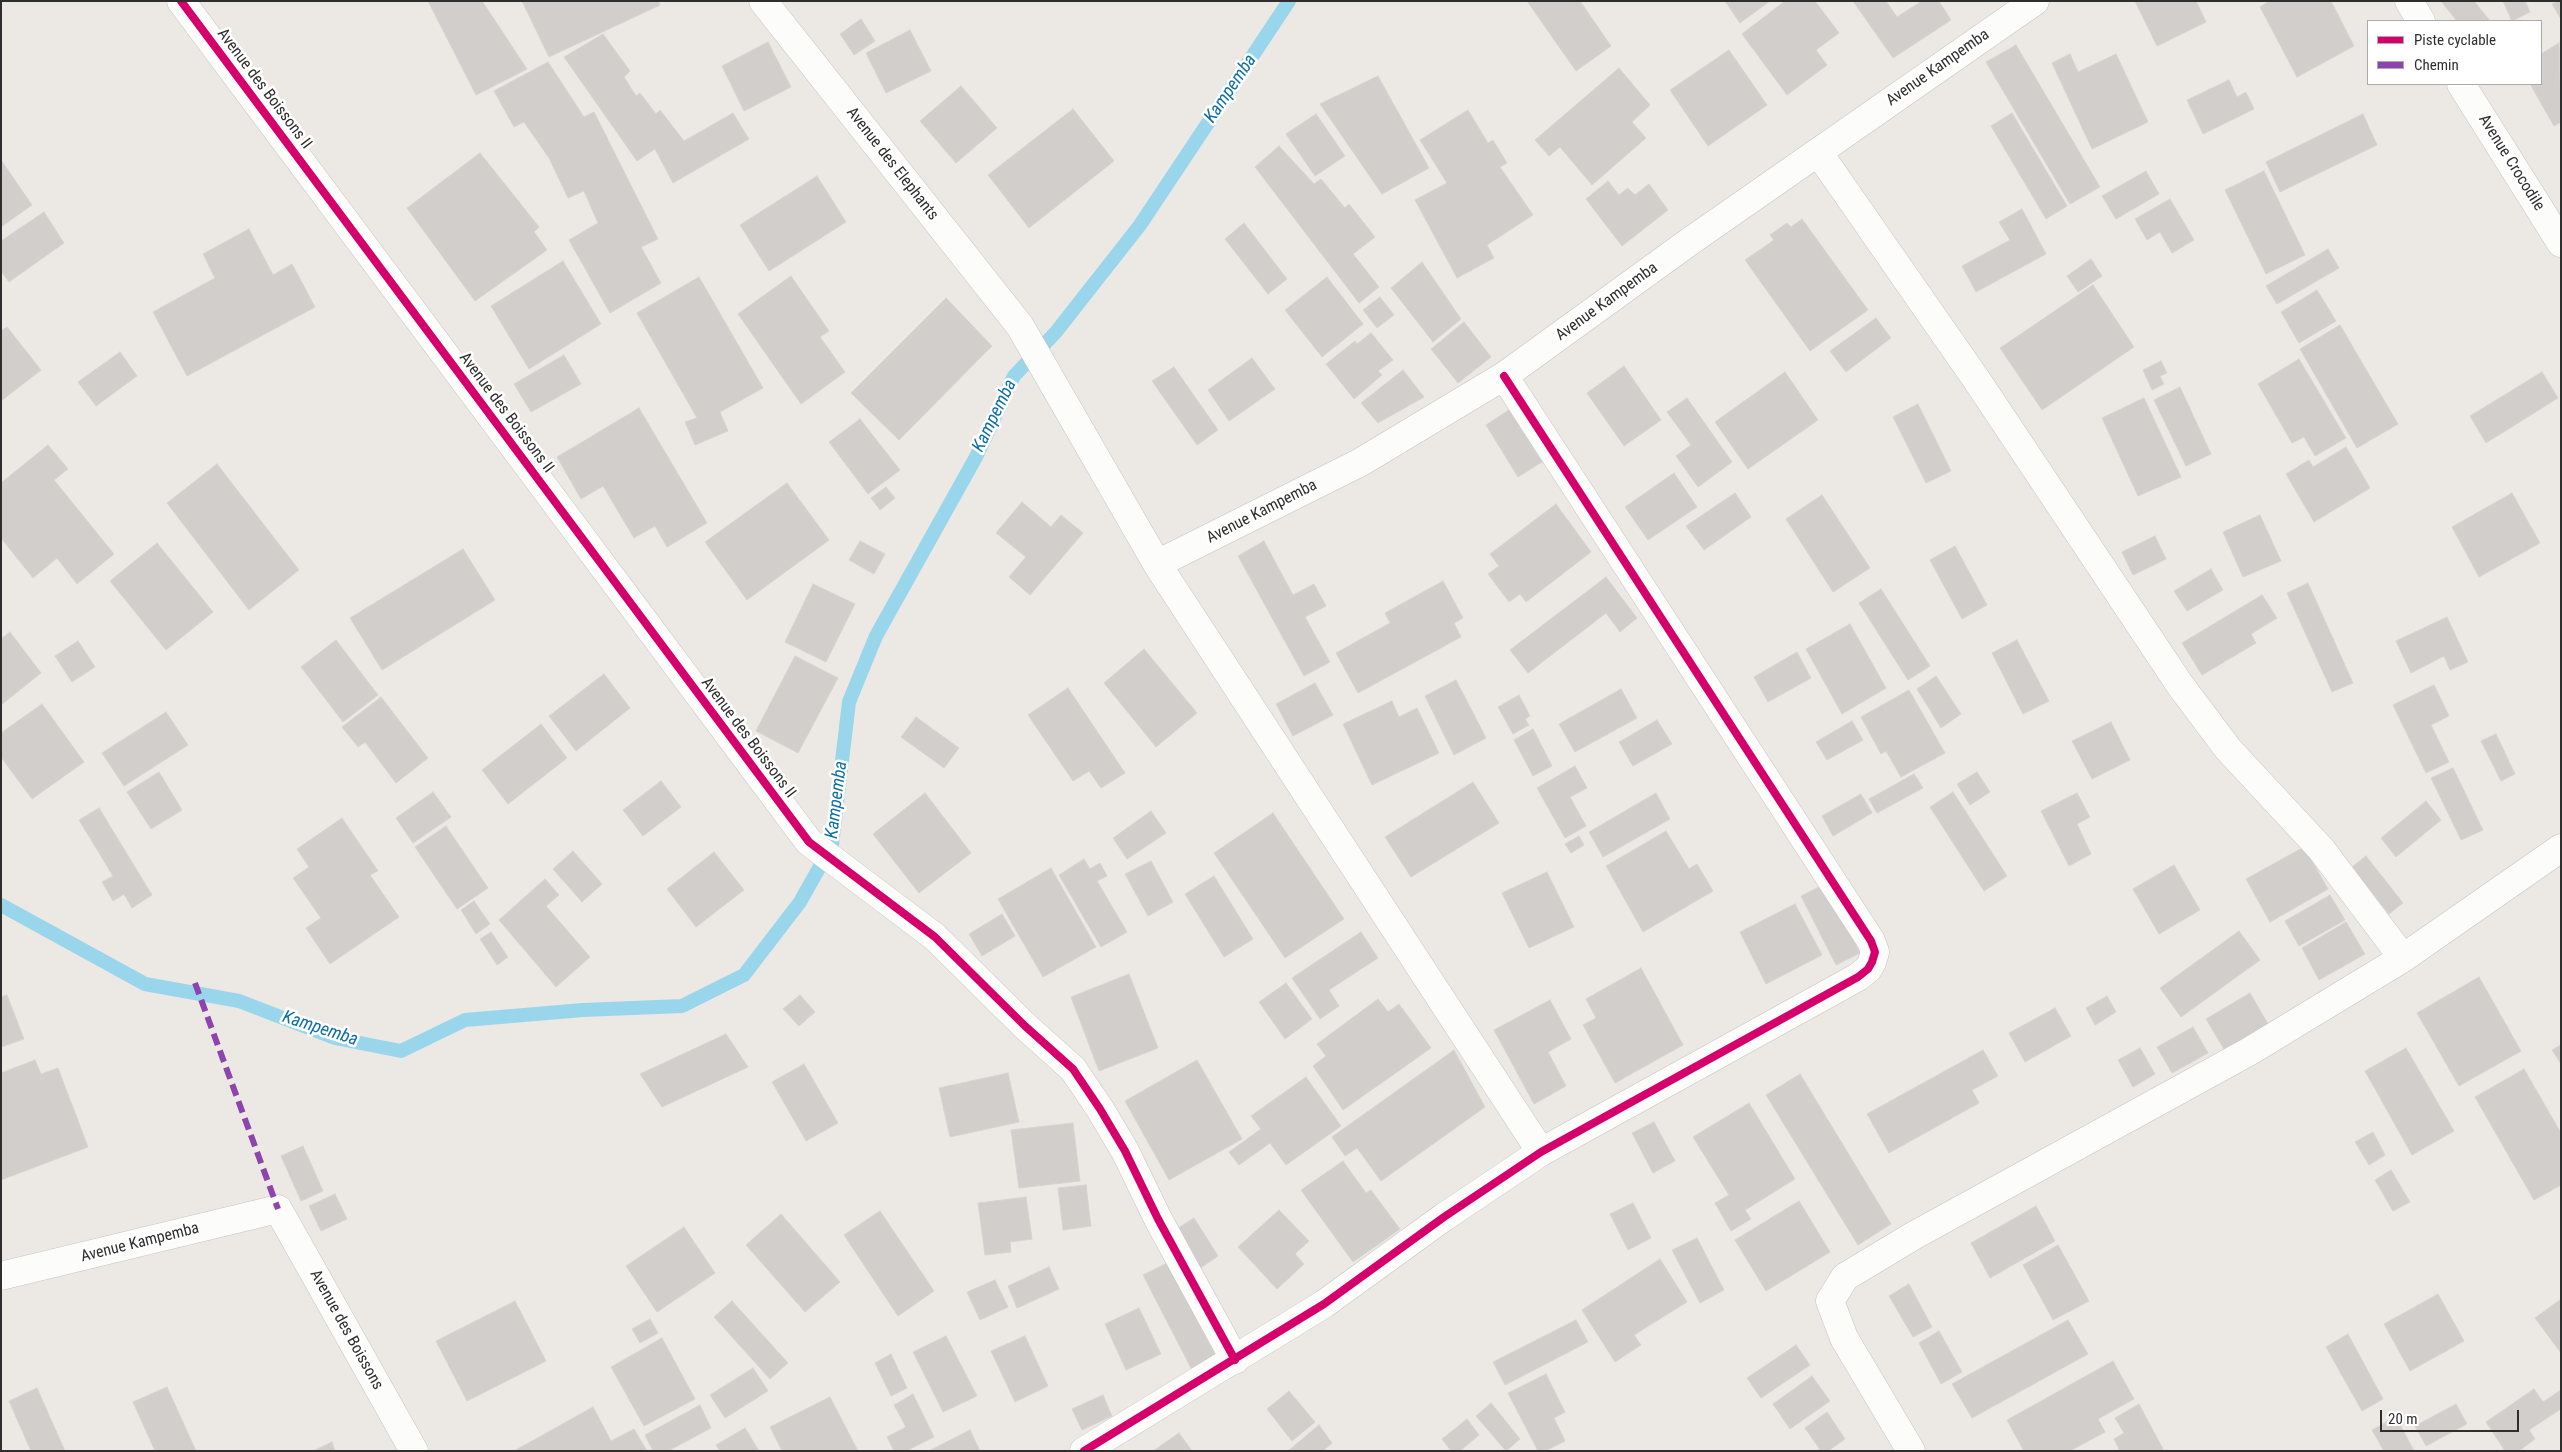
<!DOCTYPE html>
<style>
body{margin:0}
#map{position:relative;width:2562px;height:1452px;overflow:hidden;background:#ece8e4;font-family:"Roboto Condensed",sans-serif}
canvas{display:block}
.frame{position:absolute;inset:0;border:2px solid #2e2e2e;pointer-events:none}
.legend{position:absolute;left:2367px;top:20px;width:175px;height:65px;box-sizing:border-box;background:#fff;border:1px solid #ababab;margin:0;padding:6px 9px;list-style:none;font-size:15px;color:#2e2e2e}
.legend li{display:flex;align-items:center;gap:10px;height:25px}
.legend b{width:25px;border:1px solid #ababab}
.scale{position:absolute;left:2380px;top:1410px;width:139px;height:22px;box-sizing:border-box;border:2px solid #2e2e2e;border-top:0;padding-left:6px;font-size:15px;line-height:18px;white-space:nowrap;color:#2e2e2e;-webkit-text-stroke:4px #fff;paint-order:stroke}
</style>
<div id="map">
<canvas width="2562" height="1452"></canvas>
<div class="frame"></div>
<ul class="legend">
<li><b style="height:6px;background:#d6006c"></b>Piste cyclable</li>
<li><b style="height:6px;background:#8e44ad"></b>Chemin</li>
</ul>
<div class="scale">20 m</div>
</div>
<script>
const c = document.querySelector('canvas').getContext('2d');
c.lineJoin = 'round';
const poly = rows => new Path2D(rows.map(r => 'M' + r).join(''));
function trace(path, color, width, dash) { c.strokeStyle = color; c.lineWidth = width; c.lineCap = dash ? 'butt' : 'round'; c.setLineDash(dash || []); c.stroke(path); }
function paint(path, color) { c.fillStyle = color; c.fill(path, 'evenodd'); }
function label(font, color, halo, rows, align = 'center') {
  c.font = font + ' "Roboto Condensed",sans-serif'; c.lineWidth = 5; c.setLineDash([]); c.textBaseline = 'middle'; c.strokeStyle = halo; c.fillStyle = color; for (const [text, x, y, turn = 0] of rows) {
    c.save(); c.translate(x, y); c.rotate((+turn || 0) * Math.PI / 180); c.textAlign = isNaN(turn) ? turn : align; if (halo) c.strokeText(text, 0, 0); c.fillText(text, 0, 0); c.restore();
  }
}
trace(poly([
 [1,905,145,984,239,1001,335,1038,401,1051,465,1020,583,1010,682,1006,744,975,800,902,832,845,849,702,876,636,976,457,1014,376,1056,332,1140,225,1289,1]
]), '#99d6ec', 14);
const building = poly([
 [428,1,482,1,527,69,476,95,428,1],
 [522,1,658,1,660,5,549,57,522,1],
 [1527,1,1580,1,1611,46,1576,71,1527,1],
 [1725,1,1770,1,1740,23,1725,1],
 [1785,1,1815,1,1839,33,1816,50,1827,65,1787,95,1742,34,1785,1],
 [1853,1,1886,1,1897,17,1922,1,1939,1,1951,20,1893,58,1853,1],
 [2135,1,2196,1,2206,22,2157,46,2135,1],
 [2270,1,2331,1,2354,46,2297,77,2260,7,2270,1],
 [2441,1,2474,1,2490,21,2457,21,2441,1],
 [2503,1,2525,1,2530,12,2512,21,2503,1],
 [2558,1,2561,1,2561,19,2552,4,2558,1],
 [861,19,875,41,854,55,840,34,861,19],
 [910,30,931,71,886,93,866,53,910,30],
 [603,34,630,71,624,77,636,96,640,93,656,114,660,110,684,141,733,113,749,139,673,183,655,149,637,161,564,57,603,34],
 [768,42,791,87,744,111,722,66,768,42],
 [2559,43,2561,122,2554,126,2530,84,2541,84,2541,54,2559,43],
 [2016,45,2100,187,2070,204,1986,62,2016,45],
 [1729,50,1767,105,1708,146,1670,90,1729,50],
 [2070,54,2078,72,2116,54,2148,122,2092,149,2052,63,2070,54],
 [548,62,584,117,594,112,658,239,641,247,661,283,610,313,569,240,598,223,584,191,568,198,549,158,524,122,514,127,494,91,548,62],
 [1619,68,1650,105,1632,122,1646,138,1592,185,1560,147,1549,156,1535,140,1619,68],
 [1378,76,1429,168,1382,194,1320,104,1378,76],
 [2229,80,2237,97,2246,92,2254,109,2203,134,2187,100,2229,80],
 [961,86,997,128,956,163,920,121,961,86],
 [1073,109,1114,161,1029,228,988,175,1073,109],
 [1468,110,1488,143,1493,140,1507,163,1500,167,1533,215,1487,245,1494,258,1457,278,1415,200,1447,183,1420,140,1468,110],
 [2012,113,2067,206,2046,219,1991,126,2012,113],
 [1316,114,1345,156,1315,176,1286,134,1316,114],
 [2363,114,2377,145,2280,192,2266,162,2363,114],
 [1279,146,1314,184,1321,179,1345,208,1349,204,1375,237,1353,254,1379,287,1359,303,1255,167,1279,146],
 [480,153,539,227,534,232,547,250,475,301,407,208,480,153],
 [1,160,32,205,1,227,1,160],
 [2146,171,2159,194,2116,219,2102,196,2146,171],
 [2264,171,2305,255,2266,274,2225,190,2264,171],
 [817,176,846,222,769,271,740,225,817,176],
 [1608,181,1619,195,1628,188,1635,195,1649,184,1668,210,1622,246,1586,199,1608,181],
 [2170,199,2194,240,2172,253,2160,232,2147,240,2135,219,2170,199],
 [2022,209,2046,254,1976,292,1962,266,2010,240,1999,222,2022,209],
 [44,212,64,243,9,282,1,271,1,241,44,212],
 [1802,219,1868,310,1810,351,1745,260,1774,240,1770,235,1787,223,1791,227,1802,219],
 [1244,223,1287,279,1268,294,1225,239,1244,223],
 [249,229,273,275,292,264,315,307,187,376,153,312,215,278,203,254,249,229],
 [2328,249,2339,268,2277,304,2266,286,2328,249],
 [2091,259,2102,276,2078,292,2067,276,2091,259],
 [563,261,601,324,529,369,491,306,563,261],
 [1422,262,1461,319,1433,342,1391,288,1422,262],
 [791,276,829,331,820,337,845,372,801,404,738,314,791,276],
 [699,277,763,388,720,412,728,431,695,445,685,422,697,418,637,313,699,277],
 [1327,277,1363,324,1322,357,1285,310,1327,277],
 [2093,285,2134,347,2042,410,2000,348,2093,285],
 [2317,290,2336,321,2299,343,2281,312,2317,290],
 [1380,297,1394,315,1377,328,1363,310,1380,297],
 [946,298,992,346,899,440,851,393,946,298],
 [1876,318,1891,338,1846,372,1830,351,1876,318],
 [1464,322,1491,357,1458,383,1431,349,1464,322],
 [2340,325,2398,424,2357,448,2300,349,2340,325],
 [7,327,41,370,1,401,1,331,7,327],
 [1371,333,1393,360,1378,371,1382,375,1354,399,1326,364,1355,341,1357,344,1371,333],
 [120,352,137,376,96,406,78,382,120,352],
 [564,355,581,384,531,412,514,384,564,355],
 [1252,358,1275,389,1229,421,1208,390,1252,358],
 [2299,359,2346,438,2315,456,2304,437,2292,443,2258,384,2299,359],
 [2161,361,2167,373,2160,376,2164,384,2152,390,2143,370,2161,361],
 [1624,366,1661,420,1624,446,1587,393,1624,366],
 [1174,367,1218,430,1197,445,1152,381,1174,367],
 [1403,370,1424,397,1378,423,1361,403,1403,370],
 [1785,372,1818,420,1748,469,1715,422,1785,372],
 [2542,372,2558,398,2486,443,2470,416,2542,372],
 [2180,387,2211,454,2186,466,2154,400,2180,387],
 [1687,398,1732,462,1698,487,1676,456,1691,445,1667,412,1687,398],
 [2144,398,2181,477,2138,496,2102,418,2144,398],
 [1918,404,1951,471,1926,483,1893,417,1918,404],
 [639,408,707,523,667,547,655,526,634,538,603,486,581,499,557,457,639,408],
 [1509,410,1542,462,1518,477,1486,425,1509,410],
 [860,419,900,470,868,494,829,442,860,419],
 [48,445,68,469,54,480,114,554,77,584,57,558,33,578,1,538,1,483,48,445],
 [2346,447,2370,488,2314,522,2286,474,2309,460,2313,467,2346,447],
 [217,464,299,570,249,610,167,503,217,464],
 [1674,473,1697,507,1648,540,1625,507,1674,473],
 [787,483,829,540,747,600,705,542,787,483],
 [886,487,895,498,880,510,871,498,886,487],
 [1735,493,1751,517,1704,550,1686,526,1735,493],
 [2512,493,2540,543,2479,577,2452,527,2512,493],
 [1822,495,1870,568,1833,592,1786,519,1822,495],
 [1022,502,1051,527,1061,515,1083,533,1030,595,1009,577,1026,557,996,533,1022,502],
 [1556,504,1591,552,1526,602,1520,594,1509,602,1488,574,1499,566,1490,554,1556,504],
 [2260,515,2281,561,2243,577,2223,532,2260,515],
 [2155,536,2166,559,2133,575,2122,552,2155,536],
 [860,541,885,554,874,574,849,560,860,541],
 [1264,541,1293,595,1314,584,1326,606,1305,617,1330,662,1304,676,1238,556,1264,541],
 [157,543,213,612,166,650,110,581,157,543],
 [1955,546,1987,605,1962,619,1930,560,1955,546],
 [463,549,495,600,382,670,350,618,463,549],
 [2211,569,2223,590,2187,611,2174,591,2211,569],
 [1606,577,1637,618,1620,632,1606,613,1528,673,1510,650,1606,577],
 [1443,581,1463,618,1454,623,1461,637,1358,693,1336,653,1390,623,1385,613,1443,581],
 [2308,583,2353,683,2332,692,2287,593,2308,583],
 [813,584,855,604,826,662,785,642,813,584],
 [1881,589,1930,666,1908,680,1859,603,1881,589],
 [2262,595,2277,618,2251,634,2256,643,2202,675,2182,643,2262,595],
 [2447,617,2468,662,2450,670,2444,656,2411,673,2396,641,2447,617],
 [1850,624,1886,688,1842,714,1806,649,1850,624],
 [10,632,41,673,1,705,1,639,10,632],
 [336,640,378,695,343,722,301,667,336,640],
 [2017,640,2049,701,2023,714,1992,653,2017,640],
 [78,641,95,667,72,682,55,656,78,641],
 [1144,649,1197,713,1156,747,1104,683,1144,649],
 [1797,652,1811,678,1768,702,1754,677,1797,652],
 [795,656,838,678,798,753,756,731,795,656],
 [604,674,630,708,576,751,549,716,604,674],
 [1936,676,1961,714,1941,728,1917,689,1936,676],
 [1456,680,1486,738,1454,755,1425,696,1456,680],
 [1315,683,1333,715,1293,736,1276,704,1315,683],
 [2434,685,2449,716,2431,725,2449,762,2426,773,2393,705,2434,685],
 [1068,688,1125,773,1101,788,1089,771,1073,781,1028,715,1068,688],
 [1621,689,1637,718,1575,752,1559,724,1621,689],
 [1909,690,1945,753,1901,777,1886,751,1881,754,1861,717,1909,690],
 [1519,695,1530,716,1525,719,1529,725,1513,734,1498,707,1519,695],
 [381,697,428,758,396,783,365,742,358,747,342,727,381,697],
 [1392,701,1399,717,1417,708,1439,753,1372,785,1343,724,1392,701],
 [42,704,84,762,32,799,1,757,1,733,42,704],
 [166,712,188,745,124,786,102,753,166,712],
 [916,717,959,748,944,768,901,737,916,717],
 [1657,720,1672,744,1633,766,1619,742,1657,720],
 [1852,721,1863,740,1827,760,1816,742,1852,721],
 [2111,722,2130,760,2092,779,2072,741,2111,722],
 [541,724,567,758,508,804,482,770,541,724],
 [1533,729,1552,766,1533,776,1514,740,1533,729],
 [2496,734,2515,774,2501,781,2481,741,2496,734],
 [1575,766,1587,788,1570,797,1586,826,1565,838,1537,788,1575,766],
 [2453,768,2483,830,2461,840,2431,778,2453,768],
 [159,772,182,810,151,829,127,792,159,772],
 [1977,772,1990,792,1970,805,1957,784,1977,772],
 [1914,774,1923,788,1877,813,1869,799,1914,774],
 [661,781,681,807,643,836,623,810,661,781],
 [1473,782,1499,823,1411,877,1385,837,1473,782],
 [433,792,451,817,413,843,396,818,433,792],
 [1953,792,2007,876,1984,891,1930,807,1953,792],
 [925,793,971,853,919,893,873,834,925,793],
 [1656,793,1670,819,1603,857,1589,832,1656,793],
 [2077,793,2090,817,2077,824,2091,854,2069,866,2041,811,2077,793],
 [1861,794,1872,813,1833,836,1822,816,1861,794],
 [2426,801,2441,820,2396,857,2381,838,2426,801],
 [99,808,152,895,132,908,124,894,113,901,102,882,113,876,79,820,99,808],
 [1151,811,1166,833,1127,859,1113,838,1151,811],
 [1273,813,1344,919,1285,958,1214,853,1273,813],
 [342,818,378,871,370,875,399,917,330,964,306,928,321,918,293,878,309,867,297,849,342,818],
 [446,826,488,888,457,909,415,847,446,826],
 [1666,831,1689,869,1697,864,1713,891,1643,932,1606,866,1666,831],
 [1579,836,1584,845,1571,853,1565,844,1579,836],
 [2304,847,2328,889,2270,922,2246,879,2304,847],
 [573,851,602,884,582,902,553,869,573,851],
 [714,852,744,890,696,927,667,889,714,852],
 [2366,856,2403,903,2389,914,2352,867,2366,856],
 [1084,859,1090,869,1100,863,1107,876,1097,881,1127,932,1101,947,1059,875,1084,859],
 [1151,861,1173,902,1148,916,1125,874,1151,861],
 [2174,865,2200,910,2159,934,2133,889,2174,865],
 [1051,868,1096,947,1043,977,998,899,1051,868],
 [1547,872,1574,927,1529,948,1502,893,1547,872],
 [1214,876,1253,939,1224,957,1185,894,1214,876],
 [545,879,559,895,546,906,590,957,556,987,499,920,545,879],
 [1825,884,1860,953,1836,965,1801,896,1825,884],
 [2330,895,2345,920,2299,946,2285,921,2330,895],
 [474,901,490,924,476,934,461,910,474,901],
 [1795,904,1822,955,1766,984,1740,932,1795,904],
 [1002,914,1015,936,982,956,969,934,1002,914],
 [2346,922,2365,954,2319,980,2302,948,2346,922],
 [2239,931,2260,960,2181,1017,2160,988,2239,931],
 [491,932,508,957,497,965,480,939,491,932],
 [1361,932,1378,958,1329,990,1339,1006,1320,1019,1292,978,1361,932],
 [1641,968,1683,1045,1615,1083,1583,1025,1596,1018,1586,999,1641,968],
 [1129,974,1158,1048,1099,1071,1071,997,1129,974],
 [2479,977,2521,1051,2459,1086,2417,1013,2479,977],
 [1286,983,1312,1019,1285,1039,1259,1002,1286,983],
 [2250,993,2268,1024,2224,1049,2206,1019,2250,993],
 [7,995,24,1039,1,1047,1,997,7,995],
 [800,995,815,1012,799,1026,783,1009,800,995],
 [2107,996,2116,1012,2095,1025,2086,1008,2107,996],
 [1378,999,1388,1012,1399,1004,1431,1048,1343,1110,1313,1066,1326,1056,1317,1044,1378,999],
 [1550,1000,1571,1039,1548,1052,1566,1086,1534,1104,1494,1030,1550,1000],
 [2055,1008,2071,1036,2025,1062,2009,1033,2055,1008],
 [2193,1027,2208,1053,2172,1073,2157,1047,2193,1027],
 [726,1034,748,1067,662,1107,640,1074,726,1034],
 [2561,1045,2561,1064,2552,1050,2561,1045],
 [2140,1048,2155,1074,2133,1087,2118,1060,2140,1048],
 [2406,1048,2454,1131,2412,1155,2365,1071,2406,1048],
 [1454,1050,1485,1107,1381,1181,1357,1148,1345,1156,1332,1137,1454,1050],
 [1983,1050,1998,1076,1972,1090,1979,1103,1889,1153,1867,1114,1983,1050],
 [35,1060,41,1074,58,1068,88,1147,1,1180,1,1073,35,1060],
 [1197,1060,1242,1139,1169,1180,1125,1101,1197,1060],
 [804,1064,838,1123,806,1141,772,1082,804,1064],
 [2524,1069,2561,1133,2561,1185,2534,1200,2475,1097,2524,1069],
 [1008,1073,1019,1122,950,1137,939,1088,1008,1073],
 [1800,1074,1891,1224,1858,1245,1766,1095,1800,1074],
 [1306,1077,1341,1126,1286,1165,1270,1143,1239,1165,1229,1152,1261,1129,1251,1116,1306,1077],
 [1749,1103,1795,1179,1745,1210,1751,1219,1731,1231,1715,1203,1729,1195,1693,1137,1749,1103],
 [1654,1122,1675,1161,1653,1173,1632,1133,1654,1122],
 [1073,1123,1080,1181,1019,1188,1011,1130,1073,1123],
 [2373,1132,2385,1155,2369,1165,2355,1142,2373,1132],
 [303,1146,323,1191,301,1201,281,1156,303,1146],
 [1343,1161,1366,1193,1371,1190,1400,1229,1353,1262,1301,1190,1343,1161],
 [2391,1170,2410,1202,2393,1211,2375,1180,2391,1170],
 [1086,1185,1091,1226,1063,1230,1058,1188,1086,1185],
 [335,1194,347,1219,321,1231,309,1206,335,1194],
 [1026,1197,1032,1239,1010,1242,1011,1252,985,1255,978,1203,1026,1197],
 [1799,1201,1830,1252,1766,1291,1735,1240,1799,1201],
 [1633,1203,1651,1238,1628,1250,1610,1214,1633,1203],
 [2036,1206,2055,1241,1990,1278,1971,1243,2036,1206],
 [1279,1210,1309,1241,1295,1254,1304,1264,1277,1289,1238,1247,1279,1210],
 [880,1211,934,1291,898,1316,844,1235,880,1211],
 [781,1214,840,1282,805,1312,746,1245,781,1214],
 [1194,1218,1218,1256,1199,1269,1175,1230,1194,1218],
 [684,1227,715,1273,657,1312,626,1266,684,1227],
 [1697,1238,1724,1290,1700,1303,1672,1250,1697,1238],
 [2058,1245,2089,1301,2053,1320,2023,1265,2058,1245],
 [1660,1259,1687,1302,1634,1335,1641,1345,1615,1362,1582,1310,1660,1259],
 [1167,1263,1217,1358,1192,1370,1143,1275,1167,1263],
 [1049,1267,1059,1289,1017,1308,1008,1286,1049,1267],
 [995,1280,1008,1307,980,1320,967,1292,995,1280],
 [1909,1284,1932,1327,1913,1337,1889,1296,1909,1284],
 [2438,1294,2464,1341,2410,1371,2384,1324,2438,1294],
 [2561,1299,2561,1353,2535,1318,2561,1299],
 [515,1301,546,1361,467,1401,436,1341,515,1301],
 [732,1301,788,1363,770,1379,714,1317,732,1301],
 [1139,1308,1161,1354,1126,1370,1105,1324,1139,1308],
 [650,1319,658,1333,640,1343,632,1329,650,1319],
 [1576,1320,1588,1342,1505,1385,1493,1362,1576,1320],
 [2068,1320,2088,1354,1972,1418,1952,1384,2068,1320],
 [1939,1331,1962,1372,1941,1384,1919,1343,1939,1331],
 [2348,1334,2383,1399,2362,1411,2326,1347,2348,1334],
 [946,1336,977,1396,943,1412,913,1352,946,1336],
 [1025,1336,1048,1386,1015,1402,991,1351,1025,1336],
 [662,1338,695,1399,644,1426,611,1367,662,1338],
 [1796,1345,1810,1365,1761,1398,1747,1378,1796,1345],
 [891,1354,907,1388,891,1396,875,1363,891,1354],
 [2113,1361,2134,1399,2098,1419,2105,1432,2070,1451,2024,1451,2007,1420,2113,1361],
 [753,1368,768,1391,725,1418,710,1395,753,1368],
 [1546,1374,1565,1412,1554,1418,1565,1441,1545,1451,1538,1451,1508,1393,1546,1374],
 [1812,1376,1830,1401,1790,1429,1773,1404,1812,1376],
 [167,1387,196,1451,155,1451,133,1402,167,1387],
 [37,1388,65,1451,31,1451,9,1401,37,1388],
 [2534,1389,2543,1402,2561,1390,2561,1409,2529,1430,2535,1439,2519,1451,2505,1451,2486,1422,2534,1389],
 [1289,1391,1315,1422,1292,1441,1267,1409,1289,1391],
 [913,1394,934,1437,906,1451,894,1451,887,1437,906,1427,894,1405,913,1394],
 [1103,1395,1112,1416,1082,1430,1072,1409,1103,1395],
 [830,1397,858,1451,782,1451,770,1427,830,1397],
 [1491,1403,1520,1439,1506,1451,1476,1416,1491,1403],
 [2139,1404,2164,1451,2120,1451,2114,1439,2124,1433,2115,1418,2139,1404],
 [2456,1404,2467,1424,2426,1446,2415,1426,2456,1404],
 [700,1405,711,1428,668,1451,653,1451,645,1435,700,1405],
 [593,1407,611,1441,634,1429,647,1451,514,1451,593,1407],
 [1827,1412,1845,1439,1828,1451,1821,1451,1805,1428,1827,1412],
 [2396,1417,2414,1451,2384,1451,2372,1430,2396,1417],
 [1467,1419,1479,1435,1460,1451,1451,1451,1442,1439,1467,1419],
 [1319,1425,1332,1443,1323,1451,1288,1451,1319,1425],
 [745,1428,759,1451,720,1451,716,1445,745,1428],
 [970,1430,980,1451,929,1451,970,1430],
 [1179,1433,1192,1451,1153,1451,1179,1433],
 [332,1442,335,1451,313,1451,332,1442]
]);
paint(building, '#d1cecb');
trace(building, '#d7d4d0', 1);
const street = poly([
 [181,1,809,842,935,937,1025,1026,1073,1069,1100,1109,1125,1151,1158,1219,1235,1360],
 [763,1,1020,326,1157,564,1541,1152],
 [2409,1,2421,21],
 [2461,84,2561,243],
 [1818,152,1976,379,2180,685,2228,749,2321,849,2403,958],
 [1157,564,1361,462,1504,376,1689,242,2035,1],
 [1,1276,278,1209,414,1451],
 [1084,1451,1324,1304,1444,1217,1541,1152,1858,977,1868,969,1872,962,1875,952,1871,941,1504,376],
 [1911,1451,1844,1338,1830,1301,1845,1277,1913,1236,2250,1051,2403,958,2561,848]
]);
trace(street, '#c5c4c5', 29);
trace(street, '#fcfcfb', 28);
trace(poly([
 [195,983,278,1209]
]), '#8e44ad', 6, [12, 6]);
trace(poly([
 [181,1,809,842,935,937,1025,1026,1073,1069,1100,1109,1125,1151,1158,1219,1235,1360],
 [1084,1451,1324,1304,1444,1217,1541,1152,1858,977,1868,969,1872,962,1875,952,1871,941,1504,376]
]), '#d6006c', 8);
label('16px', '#2e2e2e', '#fff', [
 ["Avenue Kampemba",1938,68,-35],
 ["Avenue des Boissons II",264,89,53],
 ["Avenue Crocodile",2511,163,58],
 ["Avenue des Elephants",892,164,52],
 ["Avenue Kampemba",1607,302,-36],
 ["Avenue des Boissons II",506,413,53],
 ["Avenue Kampemba",1262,512,-27],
 ["Avenue des Boissons II",748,738,53],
 ["Avenue Kampemba",140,1243,-14],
 ["Avenue des Boissons",346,1330,61]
]);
label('italic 18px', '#0d6fa3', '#fff', [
 ["Kampemba",1231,89,-56],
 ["Kampemba",995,416,-64],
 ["Kampemba",837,800,-83],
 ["Kampemba",320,1029,18]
]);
</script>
